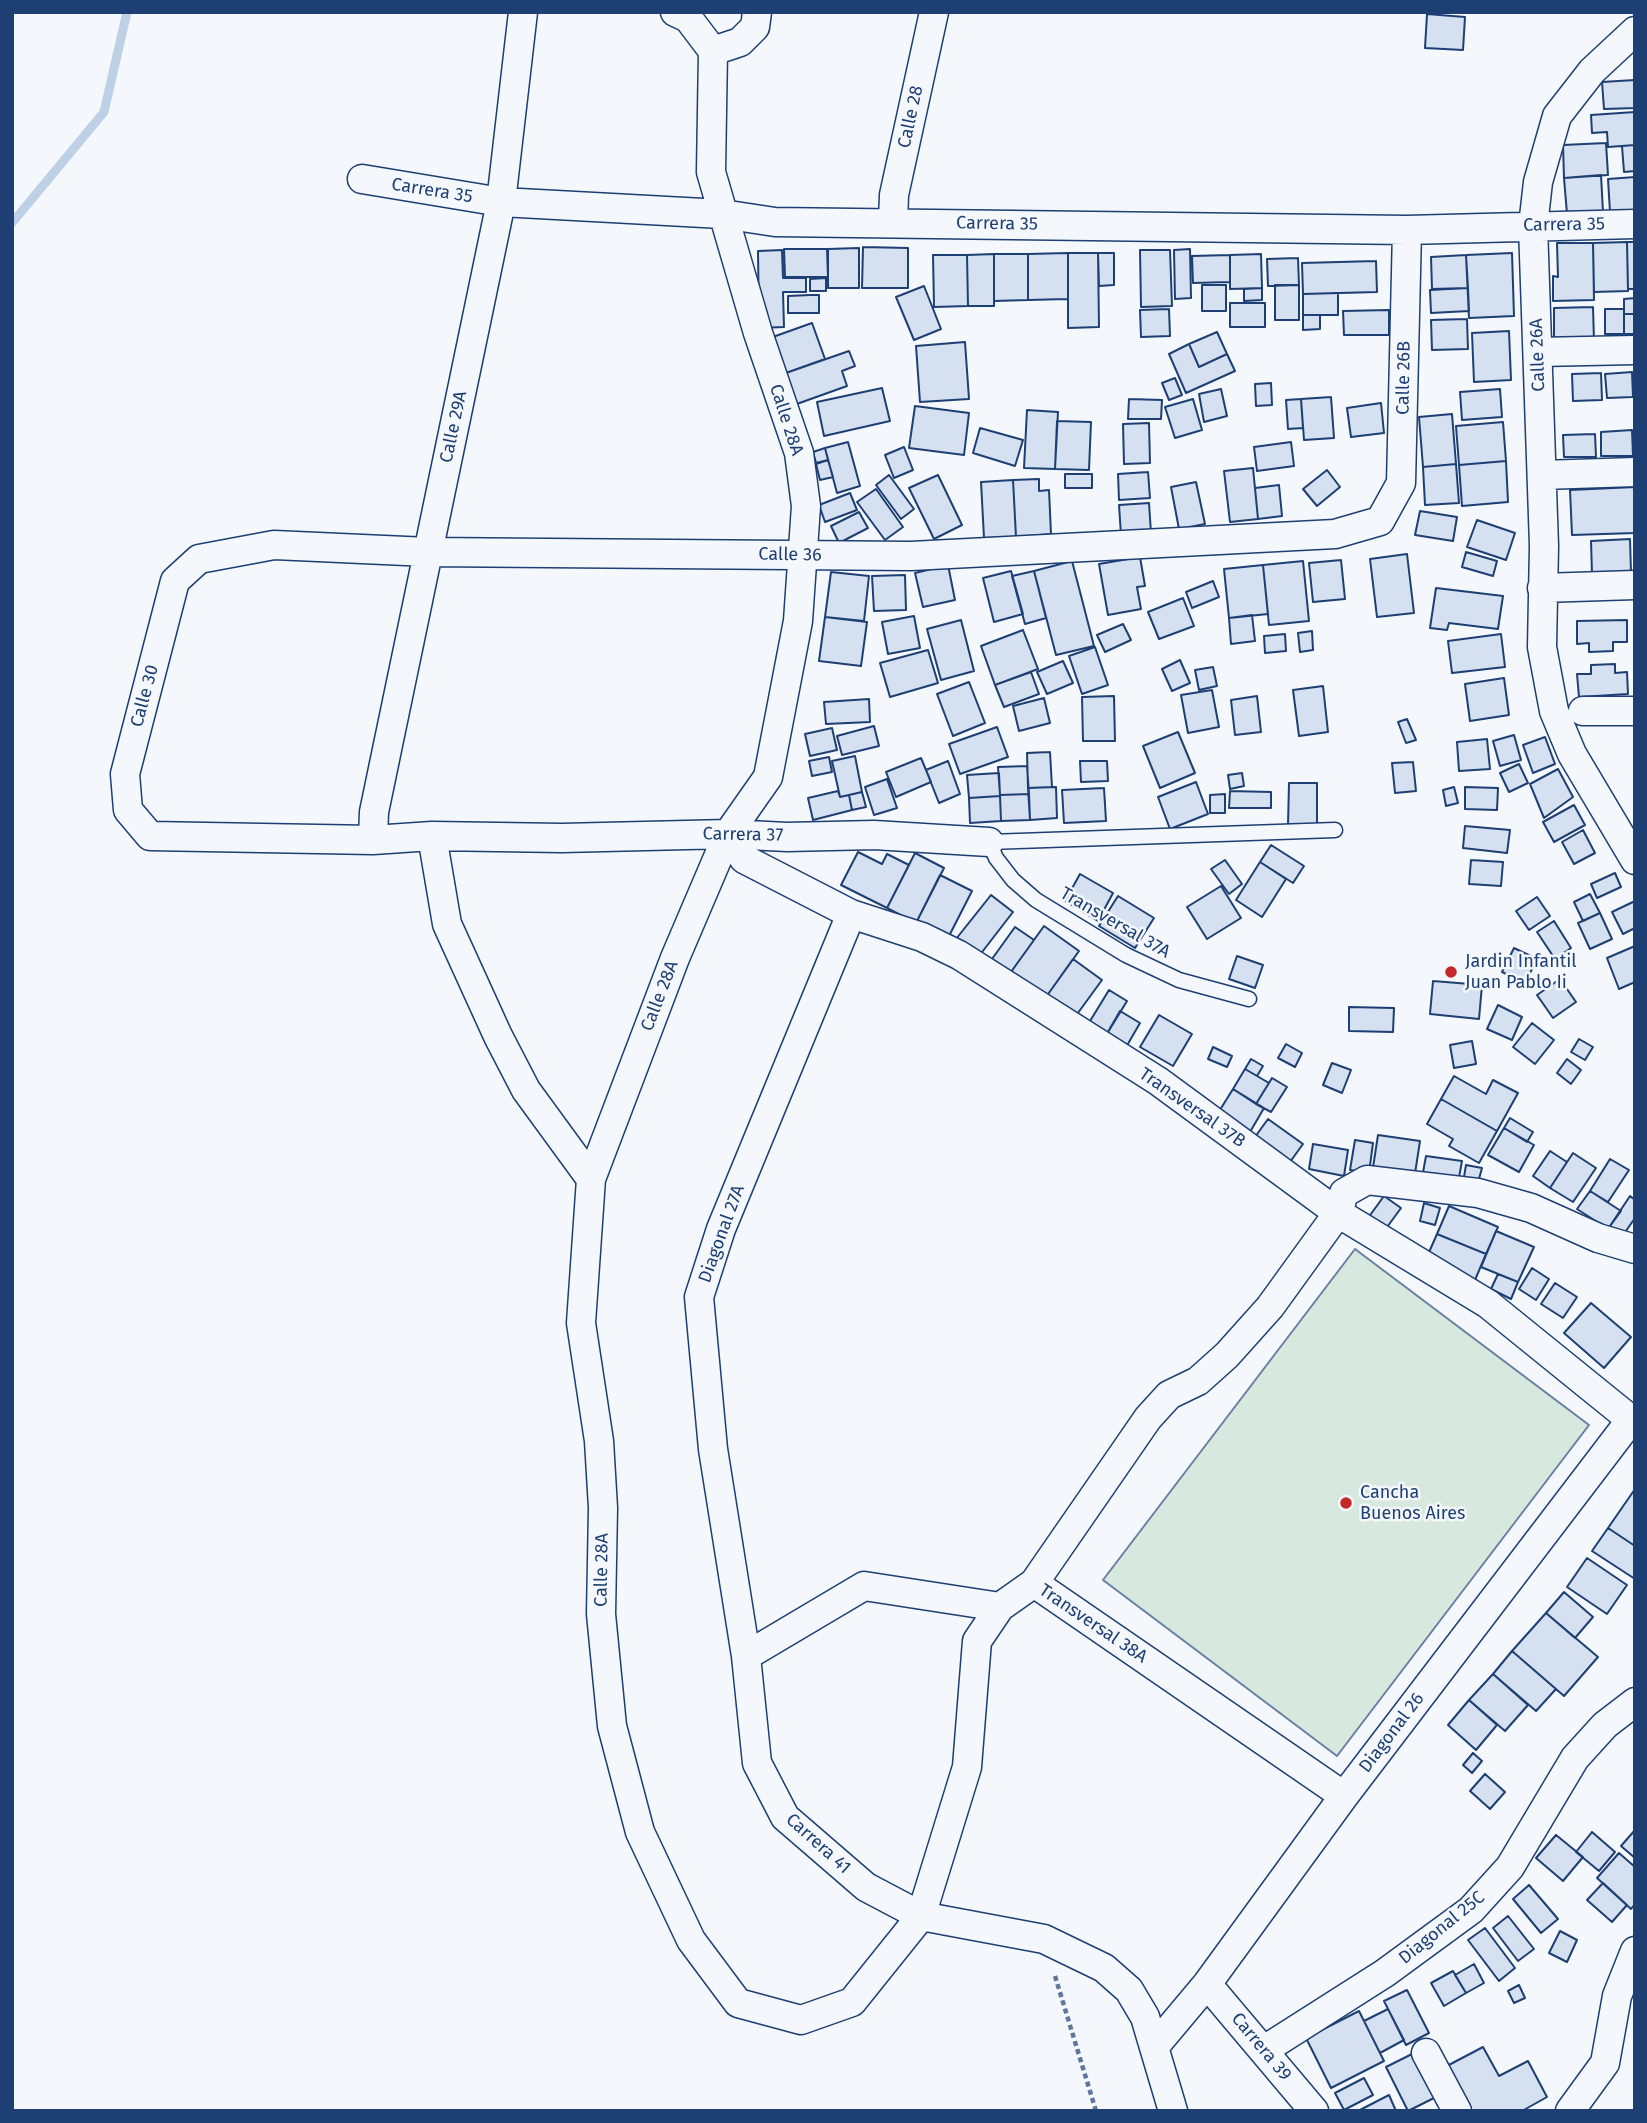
<!DOCTYPE html>
<style>
body{margin:0}
#map{position:relative;width:1647px;height:2123px;overflow:hidden;background:#f4f7fb;font-family:"Fira Sans",sans-serif}
canvas{display:block}
.frame{position:absolute;inset:0;border:14px solid #1d3f73;pointer-events:none}
</style>
<div id="map">
<canvas width="1647" height="2123"></canvas>
<div class="frame"></div>
</div>
<script>
const c = document.querySelector('canvas').getContext('2d');
c.lineJoin = 'round';
function paint(path, color) { c.fillStyle = color; c.fill(path, 'evenodd'); }
const poly = rows => new Path2D(rows.map(r => 'M' + r).join(''));
function trace(path, color, width, dash) { c.strokeStyle = color; c.lineWidth = width; c.lineCap = dash ? 'butt' : 'round'; c.setLineDash(dash || []); c.stroke(path); }
function label(font, color, halo, rows, align = 'center') {
  c.font = font + ' "Fira Sans",sans-serif'; c.lineWidth = 5; c.setLineDash([]); c.textBaseline = 'middle'; c.strokeStyle = halo; c.fillStyle = color; for (const [text, x, y, turn = 0] of rows) {
    c.save(); c.translate(x, y); c.rotate((+turn || 0) * Math.PI / 180); c.textAlign = isNaN(turn) ? turn : align; if (halo) c.strokeText(text, 0, 0); c.fillText(text, 0, 0); c.restore();
  }
}
const green = poly([
 [1355,1249,1589,1425,1337,1756,1103,1580,1355,1249]
]);
paint(green, '#d7e8df');
trace(green, '#687fa3', 2);
trace(poly([
 [12,223,104,112,127,12]
]), '#bed0e5', 9);
const building = poly([
 [1427,14,1465,17,1463,50,1425,48,1427,14],
 [1635,80,1635,108,1604,109,1602,82,1635,80],
 [1635,112,1635,145,1608,147,1607,132,1592,133,1591,115,1635,112],
 [1606,143,1608,175,1564,178,1563,145,1606,143],
 [1635,145,1635,171,1624,172,1622,146,1635,145],
 [1601,175,1603,212,1567,214,1564,178,1601,175],
 [1635,177,1635,210,1610,212,1608,179,1635,177],
 [1627,242,1635,242,1635,289,1628,289,1627,242],
 [1627,242,1628,291,1594,292,1593,243,1627,242],
 [1557,243,1593,243,1594,300,1553,301,1553,276,1558,277,1557,243],
 [863,247,908,248,908,288,862,288,863,247],
 [859,248,859,288,828,288,828,249,859,248],
 [784,249,827,249,828,277,785,277,784,249],
 [1190,249,1191,298,1175,299,1174,250,1190,249],
 [782,250,783,278,806,278,806,292,783,292,784,327,759,328,758,251,782,250],
 [1140,250,1170,250,1172,306,1141,307,1140,250],
 [1068,253,1068,299,1028,300,1028,254,1068,253],
 [1068,253,1098,253,1099,327,1068,328,1068,253],
 [1098,253,1114,253,1114,285,1099,286,1098,253],
 [1512,253,1514,316,1469,318,1466,255,1512,253],
 [994,254,994,306,968,306,967,255,994,254],
 [994,254,1028,254,1028,300,994,301,994,254],
 [1261,254,1262,288,1230,289,1230,255,1261,254],
 [933,255,967,255,968,306,934,307,933,255],
 [1230,255,1230,282,1193,283,1192,256,1230,255],
 [1466,255,1468,288,1432,289,1431,257,1466,255],
 [1298,258,1299,285,1268,286,1267,259,1298,258],
 [1376,261,1377,292,1303,294,1302,263,1376,261],
 [826,278,826,291,810,291,810,279,826,278],
 [1202,285,1226,285,1226,311,1202,311,1202,285],
 [1275,285,1299,285,1299,320,1275,320,1275,285],
 [924,286,941,329,914,340,896,297,924,286],
 [1262,288,1262,300,1244,301,1244,289,1262,288],
 [1468,288,1469,311,1431,313,1430,290,1468,288],
 [1338,293,1338,315,1303,315,1303,294,1338,293],
 [810,295,819,295,819,313,788,313,788,296,810,295],
 [1635,298,1635,314,1624,314,1624,299,1635,298],
 [1230,303,1265,303,1265,327,1230,327,1230,303],
 [1593,307,1594,341,1554,342,1554,308,1593,307],
 [1169,309,1170,336,1141,337,1140,310,1169,309],
 [1605,309,1624,309,1624,334,1605,334,1605,309],
 [1389,310,1389,335,1344,335,1343,311,1389,310],
 [1624,314,1635,314,1635,334,1624,334,1624,314],
 [1303,315,1320,315,1320,329,1303,330,1303,315],
 [1467,319,1468,349,1432,350,1431,320,1467,319],
 [812,323,825,359,783,374,770,338,812,323],
 [1509,331,1511,380,1474,382,1472,333,1509,331],
 [1217,332,1227,354,1199,367,1189,344,1217,332],
 [965,342,969,399,920,402,916,346,965,342],
 [1189,344,1199,367,1227,354,1235,371,1186,393,1169,354,1189,344],
 [849,351,855,366,842,371,847,386,794,405,783,374,849,351],
 [1632,372,1633,397,1607,398,1605,374,1632,372],
 [1601,373,1602,400,1573,401,1572,374,1601,373],
 [1175,378,1182,395,1169,400,1162,383,1175,378],
 [1271,383,1272,405,1256,406,1255,384,1271,383],
 [882,388,890,421,824,436,817,402,882,388],
 [1221,389,1227,416,1204,422,1199,394,1221,389],
 [1500,389,1502,417,1462,420,1460,392,1500,389],
 [1331,397,1334,438,1304,440,1301,399,1331,397],
 [1129,399,1162,400,1161,419,1128,419,1129,399],
 [1193,399,1202,430,1175,438,1165,407,1193,399],
 [1301,399,1303,428,1288,429,1286,400,1301,399],
 [1381,403,1384,433,1351,437,1347,408,1381,403],
 [915,406,969,413,964,455,909,448,915,406],
 [1027,410,1058,412,1055,469,1024,468,1027,410],
 [1452,414,1456,464,1423,467,1419,417,1452,414],
 [1057,421,1091,422,1089,470,1055,469,1057,421],
 [1503,422,1506,461,1459,465,1456,426,1503,422],
 [1149,423,1150,463,1124,464,1123,424,1149,423],
 [980,428,1023,440,1015,466,973,453,980,428],
 [1632,430,1633,456,1601,456,1601,432,1632,430],
 [1595,434,1596,457,1564,457,1563,435,1595,434],
 [848,442,860,486,837,493,825,448,848,442],
 [1291,442,1294,466,1257,471,1254,447,1291,442],
 [904,447,913,470,894,478,885,455,904,447],
 [825,448,828,460,816,463,813,452,825,448],
 [828,460,833,477,820,480,816,464,828,460],
 [1506,461,1508,502,1462,506,1459,465,1506,461],
 [1456,464,1459,503,1425,505,1423,467,1456,464],
 [1253,468,1258,519,1230,522,1224,471,1253,468],
 [1327,470,1340,487,1317,506,1303,489,1327,470],
 [1148,472,1150,498,1119,500,1118,474,1148,472],
 [1065,474,1092,474,1092,488,1065,488,1065,474],
 [889,475,914,509,901,519,876,485,889,475],
 [938,475,962,525,934,539,909,488,938,475],
 [1039,479,1039,491,1049,490,1051,534,1016,537,1013,480,1039,479],
 [1013,480,1016,537,984,538,981,482,1013,480],
 [1196,482,1205,524,1179,529,1171,487,1196,482],
 [1279,485,1282,516,1258,519,1255,488,1279,485],
 [1635,487,1635,533,1572,535,1570,490,1635,487],
 [876,489,903,527,885,540,857,502,876,489],
 [850,493,857,510,825,522,819,505,850,493],
 [1149,503,1151,533,1121,535,1119,505,1149,503],
 [1420,511,1457,517,1453,541,1415,535,1420,511],
 [859,512,868,528,839,543,831,526,859,512],
 [1477,520,1515,533,1506,560,1467,547,1477,520],
 [1630,539,1631,573,1592,574,1591,541,1630,539],
 [1466,552,1497,561,1493,576,1462,567,1466,552],
 [1407,554,1414,613,1377,617,1370,559,1407,554],
 [1140,557,1145,586,1137,587,1141,609,1108,615,1099,564,1140,557],
 [1341,560,1345,599,1313,602,1309,563,1341,560],
 [1072,561,1094,646,1056,655,1034,571,1072,561],
 [1303,561,1309,621,1269,625,1263,565,1303,561],
 [948,565,955,600,923,607,915,573,948,565],
 [1263,565,1268,614,1229,618,1224,569,1263,565],
 [1011,571,1023,614,994,622,983,578,1011,571],
 [1034,571,1046,618,1025,624,1012,576,1034,571],
 [831,572,869,576,864,621,825,617,831,572],
 [905,575,906,610,874,611,872,576,905,575],
 [1213,581,1219,597,1192,608,1186,592,1213,581],
 [1436,588,1503,596,1498,629,1449,623,1447,630,1430,628,1436,588],
 [1183,598,1194,626,1159,639,1148,612,1183,598],
 [1252,615,1255,641,1231,644,1229,618,1252,615],
 [914,616,920,648,888,654,882,622,914,616],
 [825,617,867,622,861,666,819,661,825,617],
 [961,620,974,671,941,680,927,629,961,620],
 [1627,620,1627,642,1613,642,1613,651,1589,652,1589,643,1577,644,1577,621,1627,620],
 [1123,624,1131,640,1105,652,1097,635,1123,624],
 [1023,630,1038,669,995,685,981,646,1023,630],
 [1312,631,1313,650,1300,652,1298,633,1312,631],
 [1285,634,1286,651,1265,653,1264,636,1285,634],
 [1501,634,1505,667,1452,673,1448,641,1501,634],
 [1095,647,1108,685,1082,694,1069,656,1095,647],
 [928,650,938,683,890,697,880,663,928,650],
 [1180,660,1190,683,1172,691,1162,669,1180,660],
 [1063,661,1073,683,1047,694,1037,672,1063,661],
 [1615,664,1615,673,1627,672,1628,694,1579,697,1577,674,1591,674,1591,665,1615,664],
 [1213,667,1217,686,1199,690,1195,670,1213,667],
 [1031,672,1039,694,1004,707,995,685,1031,672],
 [1504,678,1509,715,1470,721,1465,684,1504,678],
 [969,682,985,723,953,736,937,694,969,682],
 [1323,686,1328,732,1299,736,1293,690,1323,686],
 [1212,690,1219,727,1188,733,1181,695,1212,690],
 [1114,696,1115,741,1083,741,1082,697,1114,696],
 [1257,696,1261,732,1235,735,1231,700,1257,696],
 [1044,698,1050,723,1019,731,1013,706,1044,698],
 [869,699,870,722,826,724,824,702,869,699],
 [1407,719,1416,740,1406,743,1398,722,1407,719],
 [874,726,879,746,842,755,837,736,874,726],
 [997,727,1008,757,960,774,949,744,997,727],
 [832,728,837,750,810,756,805,734,832,728],
 [1178,732,1195,773,1160,788,1143,746,1178,732],
 [1514,735,1521,760,1500,766,1493,741,1514,735],
 [1545,737,1555,764,1533,773,1523,745,1545,737],
 [1487,739,1490,769,1459,771,1457,742,1487,739],
 [1050,752,1052,787,1028,788,1027,753,1050,752],
 [855,756,862,792,840,797,832,761,855,756],
 [829,757,832,772,812,776,809,761,829,757],
 [921,758,931,782,896,797,886,772,921,758],
 [948,761,960,794,939,803,926,770,948,761],
 [1080,761,1107,761,1108,781,1081,782,1080,761],
 [1413,762,1416,791,1395,793,1392,763,1413,762],
 [1519,764,1528,783,1509,792,1500,773,1519,764],
 [1027,766,1029,794,1000,795,998,767,1027,766],
 [1558,769,1573,797,1544,818,1530,784,1558,769],
 [999,773,1000,796,969,798,967,775,999,773],
 [1242,773,1244,786,1230,789,1228,775,1242,773],
 [887,779,897,808,874,815,865,787,887,779],
 [1196,782,1208,814,1170,829,1158,797,1196,782],
 [1289,783,1317,783,1317,825,1288,825,1289,783],
 [1056,787,1057,818,1030,820,1028,788,1056,787],
 [1454,787,1458,803,1446,806,1443,790,1454,787],
 [1465,787,1498,788,1497,810,1465,809,1465,787],
 [1104,788,1106,821,1064,823,1062,790,1104,788],
 [838,791,840,797,849,795,852,810,813,820,808,798,838,791],
 [1230,791,1271,792,1271,808,1229,808,1230,791],
 [862,792,866,807,852,810,849,795,862,792],
 [1029,794,1030,820,1001,821,1000,795,1029,794],
 [1225,794,1225,813,1210,813,1210,795,1225,794],
 [1000,796,1001,821,970,823,969,798,1000,796],
 [1574,805,1585,825,1554,842,1543,822,1574,805],
 [1465,826,1510,830,1507,853,1463,848,1465,826],
 [1583,830,1595,853,1574,864,1562,842,1583,830],
 [1271,845,1304,866,1293,883,1260,862,1271,845],
 [858,852,882,864,887,854,909,865,887,908,841,885,858,852],
 [915,853,944,868,916,923,887,908,915,853],
 [1225,860,1242,884,1229,894,1211,869,1225,860],
 [1471,860,1503,862,1501,886,1469,884,1471,860],
 [1260,862,1286,879,1262,917,1236,900,1260,862],
 [1615,873,1621,887,1597,898,1591,884,1615,873],
 [1080,874,1113,893,1098,921,1065,901,1080,874],
 [940,875,972,891,948,938,916,923,940,875],
 [1221,886,1241,918,1207,939,1187,907,1221,886],
 [1590,894,1600,913,1583,921,1574,902,1590,894],
 [991,895,1013,912,979,956,956,939,991,895],
 [1118,896,1154,918,1135,948,1099,926,1118,896],
 [1537,897,1550,916,1529,930,1516,911,1537,897],
 [1635,901,1635,928,1623,934,1612,912,1635,901],
 [1600,913,1612,939,1590,949,1578,923,1600,913],
 [1554,921,1571,948,1555,959,1537,932,1554,921],
 [1044,926,1079,951,1046,997,1011,972,1044,926],
 [1015,927,1034,940,1011,972,992,959,1015,927],
 [1635,946,1635,982,1619,989,1607,958,1635,946],
 [1514,948,1537,959,1525,983,1502,972,1514,948],
 [1237,956,1263,965,1255,988,1229,979,1237,956],
 [1073,959,1102,980,1075,1017,1046,997,1073,959],
 [1560,979,1576,1002,1553,1018,1537,995,1560,979],
 [1433,981,1482,985,1479,1019,1430,1014,1433,981],
 [1109,990,1127,1001,1105,1037,1087,1026,1109,990],
 [1498,1005,1522,1017,1512,1040,1487,1029,1498,1005],
 [1349,1007,1394,1008,1393,1032,1349,1031,1349,1007],
 [1120,1011,1140,1023,1125,1049,1105,1037,1120,1011],
 [1159,1015,1192,1034,1173,1066,1140,1047,1159,1015],
 [1532,1023,1554,1040,1535,1064,1513,1047,1532,1023],
 [1579,1039,1593,1047,1585,1060,1571,1052,1579,1039],
 [1472,1041,1476,1064,1454,1068,1450,1045,1472,1041],
 [1286,1044,1302,1053,1295,1067,1278,1058,1286,1044],
 [1213,1047,1232,1056,1227,1067,1208,1059,1213,1047],
 [1251,1059,1263,1066,1257,1076,1245,1069,1251,1059],
 [1567,1059,1581,1070,1571,1084,1557,1073,1567,1059],
 [1332,1063,1351,1070,1342,1093,1323,1085,1332,1063],
 [1245,1069,1269,1083,1256,1104,1233,1089,1245,1069],
 [1454,1076,1486,1094,1493,1080,1518,1093,1497,1131,1441,1099,1454,1076],
 [1272,1078,1287,1087,1271,1112,1256,1104,1272,1078],
 [1233,1089,1264,1108,1250,1132,1218,1113,1233,1089],
 [1441,1099,1497,1131,1479,1163,1449,1146,1453,1139,1427,1124,1441,1099],
 [1510,1118,1533,1132,1527,1142,1504,1128,1510,1118],
 [1268,1119,1303,1144,1290,1162,1255,1137,1268,1119],
 [1504,1128,1534,1145,1519,1172,1488,1155,1504,1128],
 [1378,1135,1420,1141,1414,1180,1372,1174,1378,1135],
 [1355,1140,1373,1143,1369,1173,1350,1170,1355,1140],
 [1313,1144,1348,1150,1344,1176,1309,1169,1313,1144],
 [1550,1151,1567,1162,1550,1188,1533,1176,1550,1151],
 [1573,1153,1596,1168,1573,1202,1550,1188,1573,1153],
 [1426,1156,1462,1161,1458,1183,1422,1178,1426,1156],
 [1610,1159,1629,1170,1608,1202,1590,1191,1610,1159],
 [1466,1165,1482,1168,1477,1186,1463,1183,1466,1165],
 [1590,1191,1621,1211,1608,1229,1577,1209,1590,1191],
 [1384,1196,1401,1208,1385,1230,1368,1218,1384,1196],
 [1630,1196,1635,1200,1635,1218,1621,1238,1608,1229,1630,1196],
 [1424,1203,1440,1208,1435,1225,1420,1221,1424,1203],
 [1449,1206,1498,1227,1486,1254,1437,1234,1449,1206],
 [1496,1231,1534,1247,1518,1282,1481,1267,1496,1231],
 [1437,1234,1486,1254,1475,1280,1426,1259,1437,1234],
 [1532,1268,1549,1279,1536,1300,1519,1289,1532,1268],
 [1498,1274,1518,1282,1511,1299,1491,1289,1498,1274],
 [1555,1283,1577,1297,1563,1318,1541,1304,1555,1283],
 [1591,1303,1631,1337,1604,1368,1564,1333,1591,1303],
 [1635,1489,1635,1546,1608,1528,1635,1489],
 [1608,1528,1635,1546,1635,1579,1592,1551,1608,1528],
 [1587,1558,1627,1585,1607,1614,1567,1587,1587,1558],
 [1564,1592,1593,1617,1575,1638,1546,1613,1564,1592],
 [1546,1613,1598,1657,1564,1696,1512,1651,1546,1613],
 [1512,1651,1556,1689,1536,1711,1493,1674,1512,1651],
 [1493,1674,1528,1705,1505,1731,1469,1700,1493,1674],
 [1469,1700,1497,1725,1476,1750,1448,1725,1469,1700],
 [1473,1753,1482,1761,1472,1773,1463,1765,1473,1753],
 [1485,1774,1505,1792,1490,1809,1470,1791,1485,1774],
 [1635,1830,1635,1858,1621,1846,1635,1830],
 [1592,1832,1615,1852,1599,1871,1576,1852,1592,1832],
 [1556,1835,1583,1857,1563,1881,1536,1858,1556,1835],
 [1619,1853,1635,1867,1635,1904,1631,1909,1597,1878,1619,1853],
 [1603,1883,1627,1905,1612,1922,1587,1900,1603,1883],
 [1529,1885,1558,1919,1541,1933,1513,1899,1529,1885],
 [1508,1916,1534,1949,1518,1961,1493,1928,1508,1916],
 [1485,1928,1515,1968,1499,1981,1468,1940,1485,1928],
 [1560,1931,1577,1940,1567,1962,1549,1953,1560,1931],
 [1474,1964,1484,1983,1466,1993,1455,1975,1474,1964],
 [1453,1971,1466,1993,1444,2006,1431,1983,1453,1971],
 [1519,1985,1525,1998,1514,2003,1508,1991,1519,1985],
 [1407,1990,1429,2033,1406,2045,1384,2001,1407,1990],
 [1388,2009,1404,2040,1380,2053,1364,2021,1388,2009],
 [1359,2011,1384,2061,1331,2088,1306,2038,1359,2011],
 [1483,2047,1499,2076,1528,2061,1547,2097,1522,2111,1468,2111,1445,2067,1483,2047],
 [1414,2053,1436,2097,1408,2111,1386,2067,1414,2053],
 [1364,2078,1373,2095,1344,2110,1335,2093,1364,2078],
 [1389,2095,1396,2111,1358,2111,1389,2095]
]);
paint(building, '#d5e0f0');
trace(building, '#1d3f73', 2);
const lane = poly([
 [1249,999,1179,980,1126,955,1036,900,1013,880,996,858,989,842,1335,830]
]);
const street = poly([
 [675,12,688,18,713,51],
 [1635,31,1592,71,1557,116,1538,182,1533,226,1544,546,1542,647,1554,711,1572,754,1635,860],
 [713,51,711,172,758,333,799,453,806,506,798,621,768,777,728,834,675,958,591,1179,581,1323,599,1441,603,1508,601,1614,612,1726,640,1832,691,1940,738,2003,801,2020,852,2002,921,1916,967,1767,977,1641,1000,1607,1034,1583,1344,1796],
 [713,51,740,42,755,27,757,12],
 [362,179,501,202,722,214,775,222,1407,230,1635,224],
 [893,222,894,195,934,12],
 [1538,352,1635,350],
 [1542,475,1635,472],
 [1542,588,1635,585],
 [1583,711,1635,711],
 [728,834,744,859,851,914,922,937,959,955,1158,1081,1338,1213,1488,1304,1635,1423],
 [432,836,447,924,498,1036,526,1090,591,1179],
 [373,840,374,812,501,202,523,12],
 [989,842,874,835,787,837,728,834,562,838,432,836,373,840,150,836,128,810,125,774,175,581,199,559,274,545,428,552,911,556,1335,534,1380,521,1401,483,1407,230],
 [851,914,721,1229,699,1297,713,1449,746,1656,757,1763,785,1817,866,1887,921,1916,1044,1939,1104,1968,1129,1990,1145,2017,1173,2111],
 [1034,1583,1148,1418,1169,1395,1198,1381,1227,1355,1270,1307,1338,1213,1344,1193,1367,1180,1478,1193,1531,1208,1598,1238,1635,1249],
 [746,1656,864,1586,1000,1607],
 [1207,1984,1314,2111],
 [1155,2046,1207,1984,1344,1796,1630,1421],
 [1264,2050,1385,1973,1471,1910,1510,1867,1575,1758,1605,1725,1635,1702],
 [1426,2053,1457,2111],
 [1570,2111,1605,2063,1617,1996,1635,1951]
]);
trace(lane, '#1d3f73', 17);
trace(street, '#1d3f73', 31);
trace(poly([
 [1055,1976,1096,2111]
]), '#5e769c', 4.5, [5, 3.5]);
trace(lane, '#f4f7fb', 14);
trace(street, '#f4f7fb', 28);
for (const [x, y, r, color] of [
 [1451,972,7,"#c62828"],
 [1346,1503,7,"#c62828"]
]) { const dot = new Path2D(); dot.arc(x, y, r, 0, 2 * Math.PI); c.fillStyle = color; c.fill(dot); trace(dot, '#f4f7fb', 2.5); }
label('18px', '#1d3f73', '#f4f7fb', [
 ["Calle 28",911,117,-78],
 ["Carrera 35",432,191,9],
 ["Carrera 35",997,224,1],
 ["Carrera 35",1564,225,-1],
 ["Calle 26A",1538,355,-92],
 ["Calle 26B",1404,378,-89],
 ["Calle 28A",786,420,72],
 ["Calle 29A",454,427,-78],
 ["Calle 36",790,555,1],
 ["Calle 30",145,696,-75],
 ["Carrera 37",743,835,1],
 ["Transversal 37A",1115,923,30],
 ["Calle 28A",660,996,-69],
 ["Transversal 37B",1192,1108,35],
 ["Diagonal 27A",722,1234,-70],
 ["Calle 28A",602,1570,-89],
 ["Transversal 38A",1093,1624,34],
 ["Diagonal 26",1392,1733,-53],
 ["Carrera 41",818,1844,42],
 ["Diagonal 25C",1442,1928,-39],
 ["Carrera 39",1261,2047,50]
]);
label('18px', '#1d3f73', '#f4f7fb', [
 ["Jardin Infantil",1465,962],
 ["Juan Pablo Ii",1465,983],
 ["Cancha",1360,1493],
 ["Buenos Aires",1360,1514]
], 'left');
</script>
